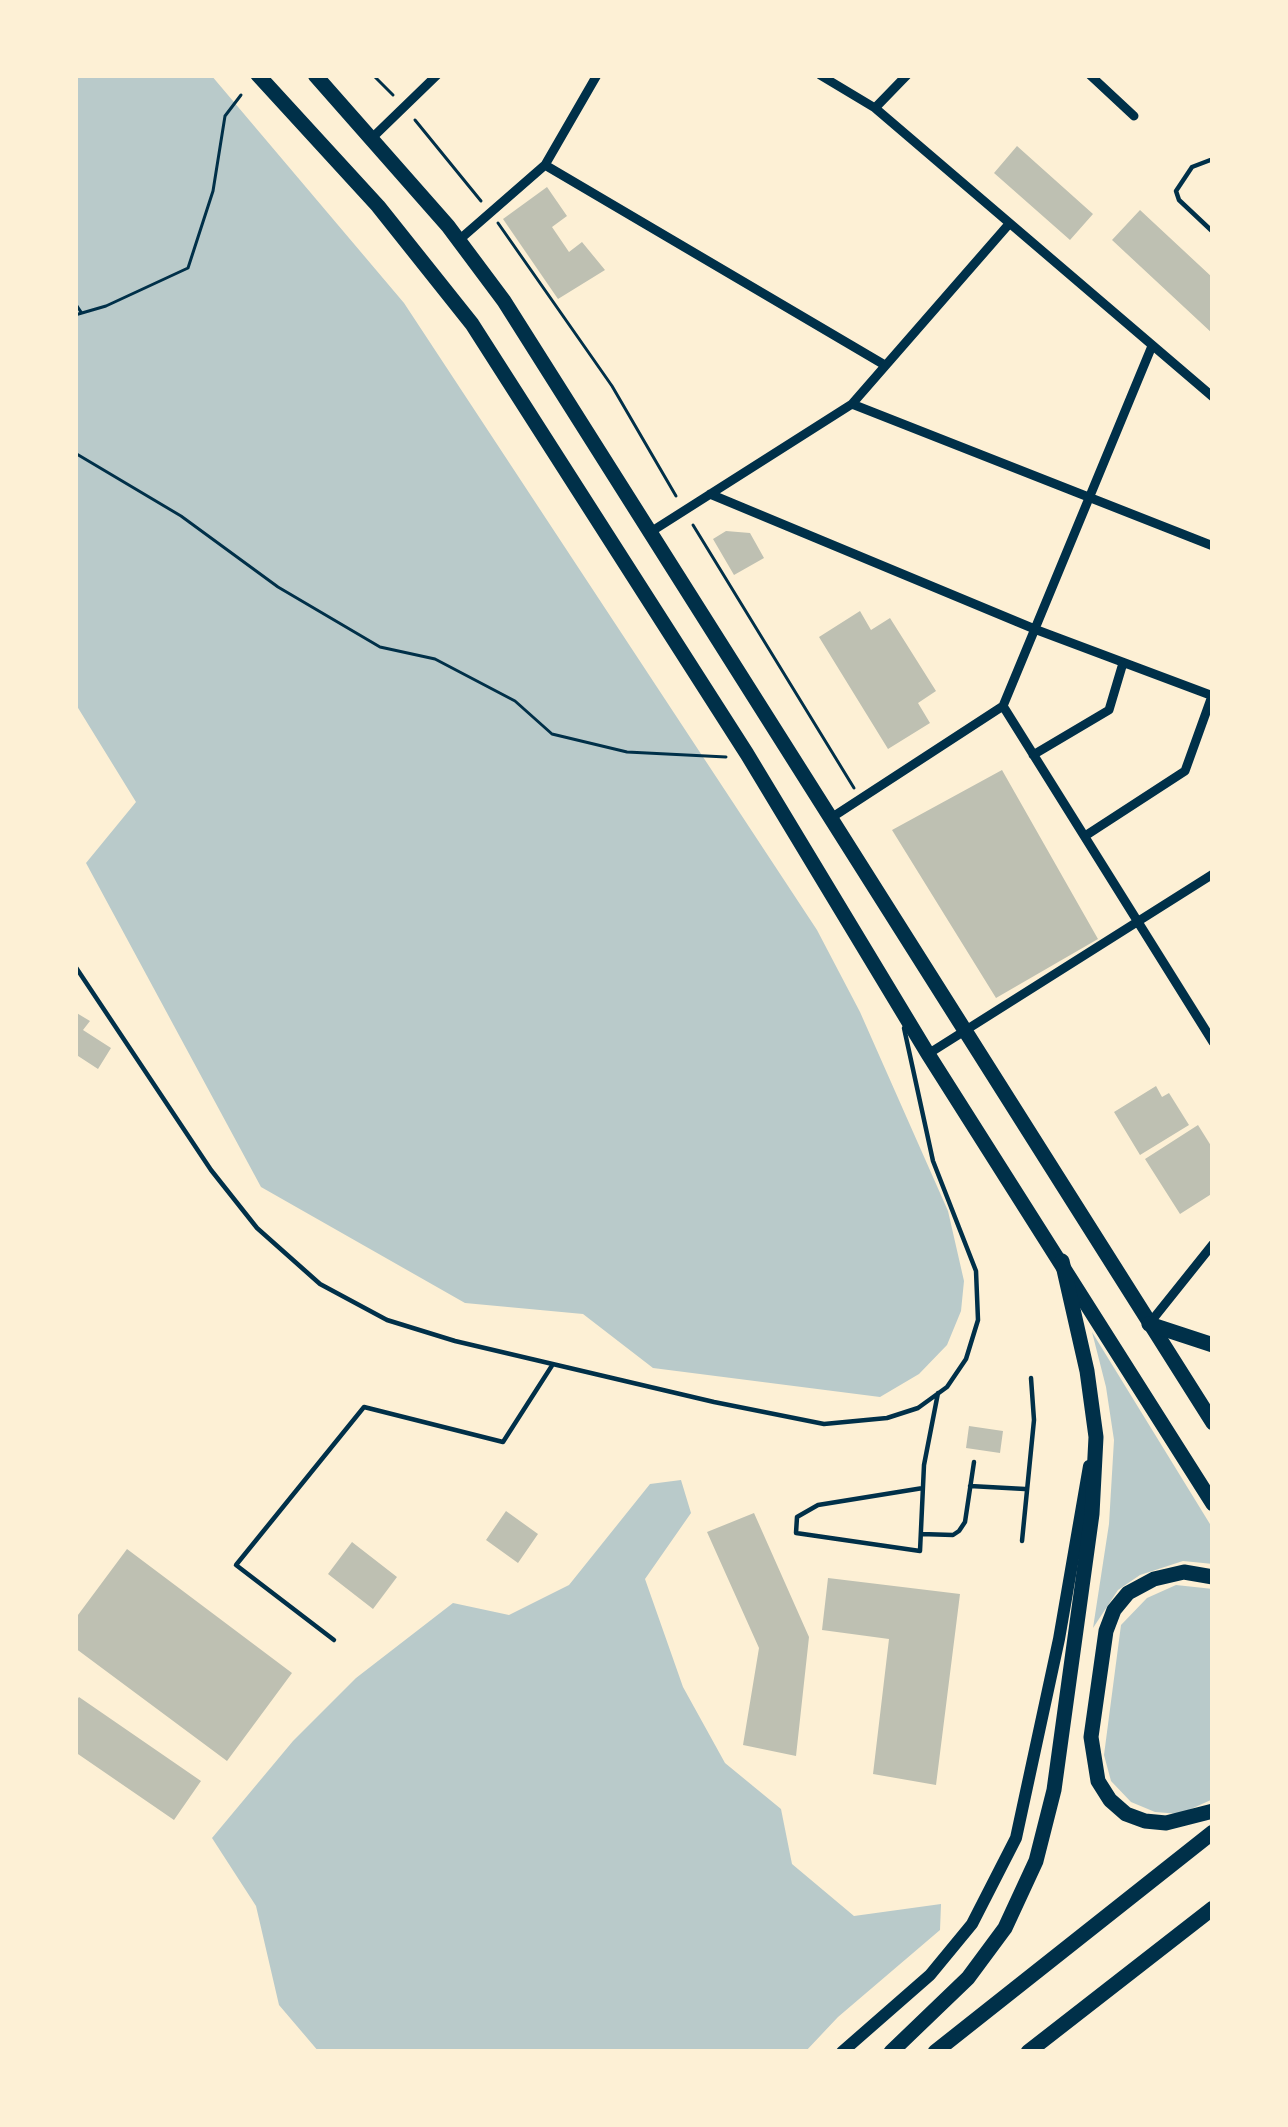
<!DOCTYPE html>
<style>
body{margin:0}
#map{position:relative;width:1288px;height:2127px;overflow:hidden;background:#fdf0d5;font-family:"Roboto Serif",serif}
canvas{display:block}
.frame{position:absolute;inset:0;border:78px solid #fdf0d5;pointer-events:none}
</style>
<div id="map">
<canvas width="1288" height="2127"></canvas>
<div class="frame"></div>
</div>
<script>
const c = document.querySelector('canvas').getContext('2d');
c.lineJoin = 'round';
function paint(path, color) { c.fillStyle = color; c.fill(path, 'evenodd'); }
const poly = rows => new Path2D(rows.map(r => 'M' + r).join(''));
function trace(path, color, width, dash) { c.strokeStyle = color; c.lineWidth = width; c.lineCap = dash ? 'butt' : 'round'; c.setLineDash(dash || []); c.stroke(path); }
paint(poly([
 [75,75,211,75,404,303,817,930,860,1012,948,1211,964,1281,961,1311,947,1345,919,1374,880,1397,653,1368,583,1314,465,1303,261,1187,86,863,136,802,75,703],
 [1092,1332,1213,1529,1213,1564,1183,1561,1140,1575,1118,1590,1093,1628,1109,1524,1114,1440,1106,1387],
 [681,1480,691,1513,645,1579,683,1687,725,1763,781,1809,792,1864,854,1916,941,1904,940,1930,838,2017,805,2052,319,2052,279,2005,256,1906,212,1838,293,1741,356,1678,453,1603,509,1615,569,1585,650,1484],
 [1176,1585,1213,1589,1213,1799,1180,1814,1155,1812,1131,1802,1111,1781,1104,1755,1121,1625,1147,1598]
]), '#b9caca');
paint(poly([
 [1017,146,1093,214,1070,240,994,173],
 [547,187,567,216,552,227,569,252,582,242,605,270,558,299,503,219],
 [1140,210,1213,278,1213,334,1112,240],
 [726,531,750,533,764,558,734,575,713,539],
 [860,611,871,630,890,618,936,691,918,703,930,723,888,749,819,637],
 [1002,770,1098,939,996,998,892,830],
 [75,1012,90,1021,83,1030,111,1048,98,1069,75,1054],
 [1156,1086,1162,1097,1169,1093,1189,1125,1140,1155,1114,1112],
 [1198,1125,1213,1149,1213,1193,1180,1214,1145,1159],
 [969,1426,1003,1431,1000,1453,966,1448],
 [506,1511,538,1534,518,1563,486,1540],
 [754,1513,809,1637,796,1756,743,1745,759,1648,707,1532],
 [352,1542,397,1577,373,1609,328,1574],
 [127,1549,292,1673,227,1761,75,1648,75,1619],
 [828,1578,960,1594,936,1785,873,1774,889,1639,822,1630],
 [79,1697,201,1781,174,1820,75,1752,75,1703]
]), '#bec0b2');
trace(poly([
 [373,75,393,95],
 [415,120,481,201],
 [498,223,612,386,676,496],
 [75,303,81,312],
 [75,315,106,306,188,268,213,191,225,116,241,95],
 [75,453,181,516,278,587,380,647,435,659,515,701,552,734,627,752,726,757],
 [693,525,854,788]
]), '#003049', 3);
trace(poly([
 [1213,159,1192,167,1176,191,1179,200,1213,232],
 [75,966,211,1170,257,1228,320,1284,387,1320,455,1341,714,1402,824,1424,887,1418,918,1408,947,1387,966,1359,978,1320,976,1271,933,1161,904,1028],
 [970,1486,1025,1489],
 [923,1488,818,1505,797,1517,796,1533,920,1551,924,1465,938,1393],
 [921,1534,953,1535,959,1531,965,1522,974,1462],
 [1022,1541,1034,1420,1031,1378],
 [334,1640,236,1565,364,1407,503,1442,553,1364]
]), '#003049', 4.5);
trace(poly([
 [820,75,875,108,1213,397],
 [1090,75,1134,116],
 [875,108,907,75],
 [372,138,437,75],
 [545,165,883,364],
 [459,240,545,165,597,75],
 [852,404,1213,546],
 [710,494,1037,630,1213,696],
 [649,533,852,404,1009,224],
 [1003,706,1213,1042],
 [1033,755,1109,710,1123,663],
 [831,818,1003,706,1152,346],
 [1085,836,1185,771,1212,696],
 [928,1054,1213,874],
 [1149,1324,1213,1244]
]), '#003049', 9);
trace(poly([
 [842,2052,930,1975,972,1924,1016,1838,1059,1639,1089,1466]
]), '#003049', 12);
trace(poly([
 [258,75,378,206,472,324,747,754,928,1054,1213,1504],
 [315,75,448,226,504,301,1213,1423]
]), '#003049', 15);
trace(poly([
 [1149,1324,1213,1345],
 [1213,1577,1184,1572,1154,1579,1128,1593,1114,1610,1106,1631,1091,1737,1098,1781,1110,1800,1126,1814,1145,1821,1166,1823,1213,1811],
 [891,2052,968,1978,1005,1928,1036,1861,1054,1790,1092,1514,1096,1437,1087,1371,1062,1261],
 [935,2052,1213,1832],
 [1028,2052,1213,1908]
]), '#003049', 15);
</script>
